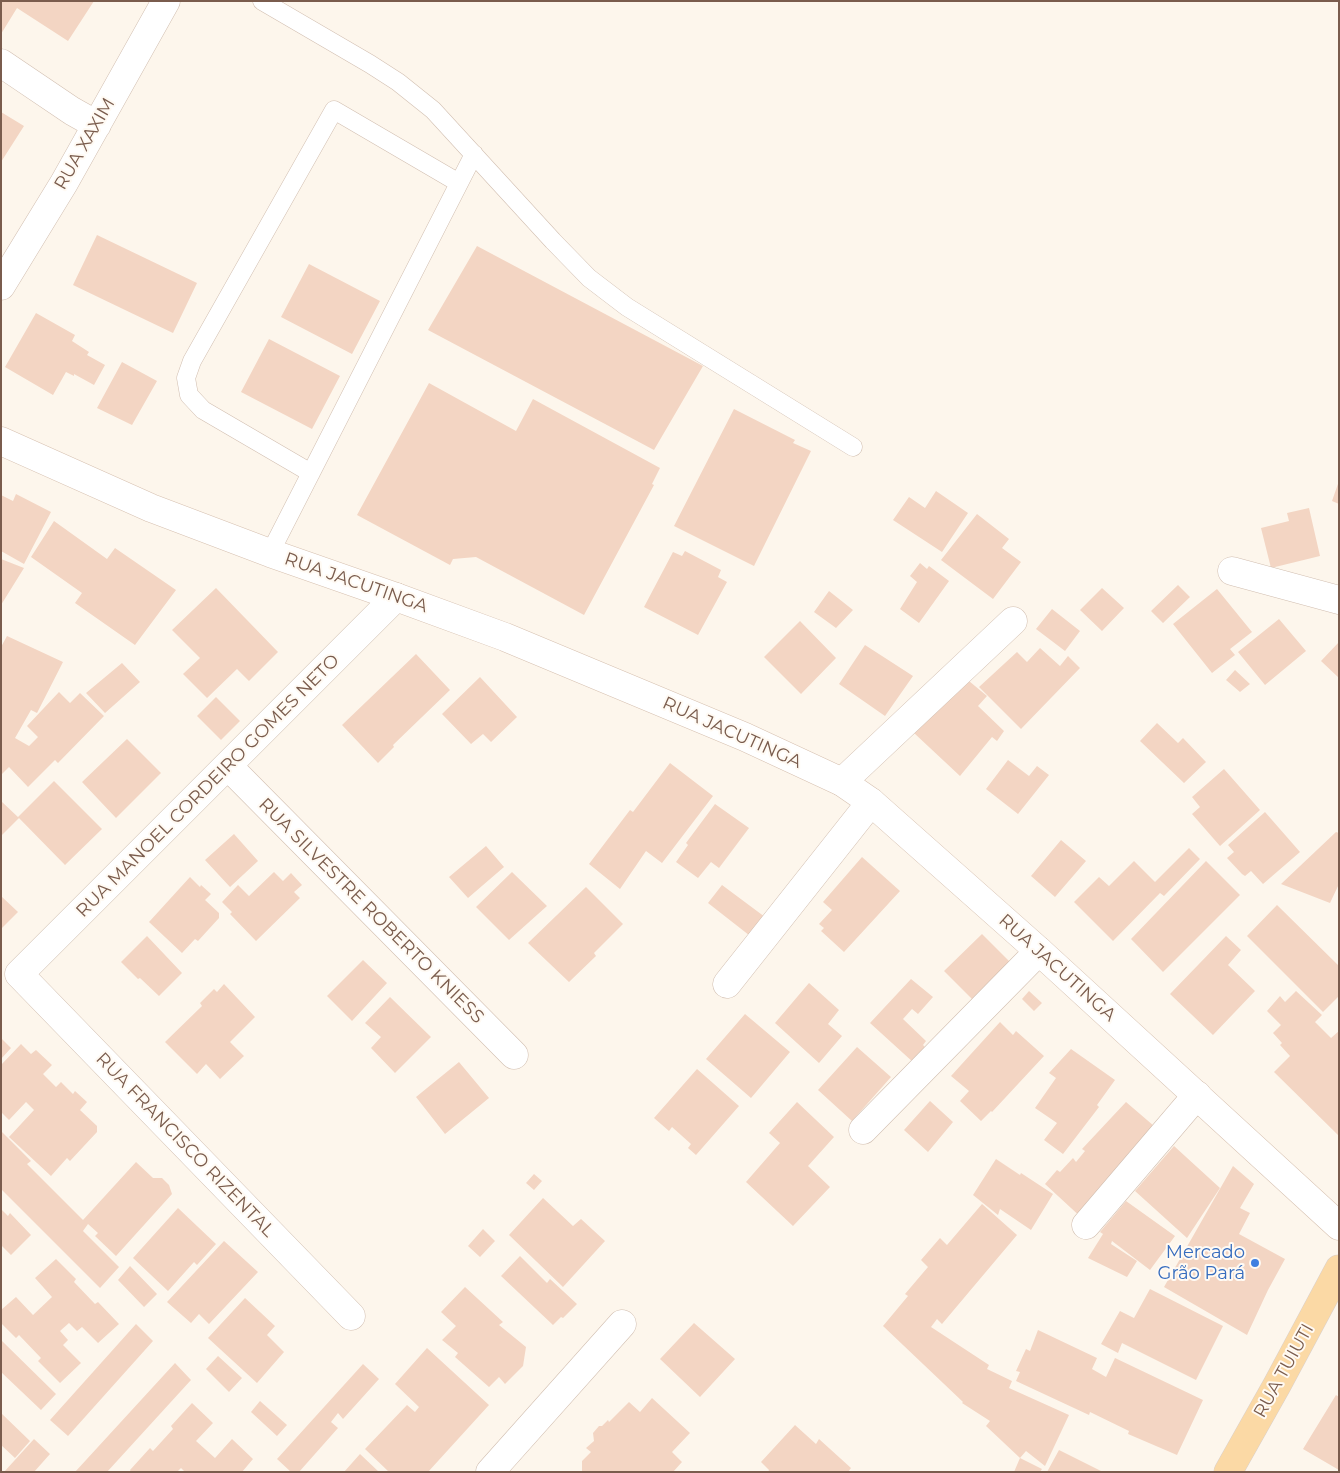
<!DOCTYPE html>
<meta charset="utf-8">
<style>
body{margin:0}
#map{position:relative;width:1340px;height:1473px;overflow:hidden;background:#fdf6ec;font-family:Montserrat,sans-serif}
canvas{display:block}
.frame{position:absolute;inset:0;border:2px solid #7a5c4d;pointer-events:none}
</style>
<div id="map">
<canvas width="1340" height="1473"></canvas>
<div class="frame"></div>
</div>
<script>
const c = document.querySelector('canvas').getContext('2d');
c.lineJoin = 'round';
function paint(path, color) { c.fillStyle = color; c.fill(path, 'evenodd'); }
const poly = rows => new Path2D(rows.map(r => 'M' + r).join(''));
function trace(path, color, width, dash) { c.strokeStyle = color; c.lineWidth = width; c.lineCap = dash ? 'butt' : 'round'; c.setLineDash(dash || []); c.stroke(path); }
function label(font, color, halo, rows, align = 'center') {
  c.font = font + ' Montserrat,sans-serif'; c.lineWidth = 4; c.setLineDash([]); c.textBaseline = 'middle'; c.strokeStyle = halo; c.fillStyle = color; for (const [text, x, y, turn = 0] of rows) {
    c.save(); c.translate(x, y); c.rotate((+turn || 0) * Math.PI / 180); c.textAlign = isNaN(turn) ? turn : align; if (halo) c.strokeText(text, 0, 0); c.fillText(text, 0, 0); c.restore();
  }
}
paint(poly([
 [1,1,94,1,68,41,17,8,1,34],
 [1,112,24,126,1,162],
 [97,235,197,283,173,333,73,285],
 [477,246,703,366,654,450,428,330],
 [309,264,380,301,352,354,281,317],
 [36,313,75,335,72,341,89,352,87,355,105,365,94,385,74,374,74,376,66,372,53,395,5,367],
 [269,339,340,376,312,429,241,392],
 [122,362,157,381,132,425,97,408],
 [429,383,516,431,533,399,660,468,652,484,654,485,584,615,476,557,453,559,450,565,357,515],
 [734,409,795,440,793,443,811,451,754,566,674,526],
 [1339,481,1339,504,1332,501],
 [936,491,968,513,942,552,893,520,909,497,925,508],
 [16,494,51,512,24,564,1,551,1,495,13,501],
 [1309,508,1320,556,1271,568,1261,528,1289,521,1287,513],
 [977,514,1009,539,1002,548,1021,562,993,599,941,560],
 [54,521,107,559,115,548,176,590,135,645,75,603,82,593,31,557],
 [685,551,721,570,718,577,727,582,698,635,644,607,673,552,682,556],
 [1,559,24,568,1,605],
 [920,563,927,569,929,566,949,581,919,623,900,609,917,582,910,576],
 [1178,585,1190,597,1163,623,1151,611],
 [216,588,278,652,249,681,237,669,207,698,183,674,200,658,172,630],
 [1102,588,1124,608,1102,631,1080,610],
 [1217,589,1252,632,1230,649,1235,655,1212,673,1173,624],
 [829,591,853,610,836,628,814,612],
 [1052,609,1080,631,1065,651,1036,629],
 [1279,619,1306,651,1265,685,1238,652],
 [800,621,836,658,801,694,764,657],
 [7,636,63,662,37,713,31,710,15,738,29,746,38,737,27,726,59,692,70,703,80,693,104,716,58,763,55,760,28,787,9,767,1,775,1,647],
 [1339,642,1339,678,1321,661],
 [865,645,913,676,885,716,839,684],
 [1040,648,1060,666,1068,656,1080,668,1021,729,979,687,1017,652,1027,662],
 [416,654,450,690,393,745,394,747,378,763,342,725],
 [122,663,140,682,105,713,86,693],
 [1235,670,1250,684,1240,692,1226,680],
 [480,677,517,717,491,742,483,734,471,744,442,714],
 [969,681,987,696,978,706,1004,731,997,741,992,737,960,776,914,733],
 [216,697,240,721,221,740,197,716],
 [1157,723,1178,743,1183,738,1206,762,1184,783,1140,741],
 [127,739,161,773,116,818,82,782],
 [1008,760,1029,776,1037,766,1049,775,1018,814,986,789],
 [670,763,713,796,662,863,646,851,620,889,589,864,630,810,633,812],
 [1224,769,1260,810,1220,846,1192,814,1200,807,1192,797],
 [54,781,102,829,65,865,18,817],
 [1,801,19,818,1,836],
 [715,804,749,828,719,868,711,862,698,878,676,862,688,845,686,843],
 [1265,812,1300,852,1263,884,1251,871,1245,876,1242,874,1227,858,1234,852,1228,845],
 [1336,832,1339,833,1339,884,1330,903,1281,884],
 [234,834,258,861,230,887,205,860],
 [1061,840,1086,861,1055,897,1031,876],
 [486,846,504,867,468,898,449,877],
 [1189,848,1200,859,1164,896,1160,893,1113,941,1074,902,1099,877,1109,886,1134,861,1155,882],
 [862,857,900,891,844,952,821,931,824,928,819,924,832,910,823,902],
 [1206,861,1240,895,1163,972,1131,939],
 [274,872,283,881,291,873,302,885,294,892,300,898,256,941,230,914,232,912,222,902,238,885,249,896],
 [512,872,547,906,509,940,476,907],
 [190,877,200,887,201,885,211,894,205,900,219,913,219,918,198,941,195,939,182,953,149,922],
 [722,885,769,920,754,939,708,903],
 [586,887,623,924,594,953,596,956,569,982,528,943],
 [1,896,18,912,1,929],
 [1277,905,1339,966,1339,996,1323,1012,1247,936],
 [982,934,1011,963,973,1000,944,971],
 [147,936,182,973,159,996,140,978,138,979,121,962],
 [1226,936,1241,950,1228,965,1255,991,1213,1035,1170,994],
 [363,960,387,983,352,1021,327,996],
 [911,979,933,997,918,1014,912,1009,903,1019,926,1041,923,1045,926,1048,914,1063,870,1023],
 [809,983,839,1010,828,1024,842,1036,819,1063,775,1023],
 [224,984,255,1017,230,1042,244,1056,220,1079,206,1064,197,1074,165,1042,202,1006,200,1003,214,989,217,992],
 [1029,991,1042,1003,1034,1011,1022,999],
 [1296,991,1322,1015,1315,1022,1331,1038,1339,1031,1339,1136,1274,1072,1290,1056,1280,1045,1282,1043,1273,1033,1281,1025,1267,1011,1280,996,1285,1002],
 [390,997,431,1037,395,1073,371,1048,381,1037,365,1023],
 [745,1014,790,1052,751,1098,706,1059],
 [1000,1022,1013,1035,1016,1031,1044,1056,992,1112,991,1111,981,1121,960,1101,969,1091,951,1076],
 [1,1038,11,1048,1,1059],
 [21,1044,31,1054,36,1050,52,1065,43,1074,56,1087,61,1082,73,1094,75,1091,87,1102,80,1110,97,1126,97,1132,70,1161,67,1158,51,1176,9,1137,34,1110,26,1102,9,1120,1,1112,1,1065],
 [857,1047,891,1077,852,1121,818,1090],
 [1071,1049,1115,1080,1097,1105,1099,1107,1063,1154,1044,1140,1057,1123,1035,1108,1056,1078,1049,1073],
 [459,1062,489,1098,445,1134,416,1097],
 [697,1069,739,1106,696,1155,688,1148,691,1144,672,1127,669,1131,654,1118],
 [930,1101,953,1122,928,1152,904,1130],
 [797,1102,834,1137,808,1166,830,1187,793,1226,746,1182,780,1143,769,1133],
 [1126,1102,1161,1132,1084,1220,1045,1184,1057,1170,1060,1172,1073,1158,1076,1162,1085,1151,1082,1149],
 [1,1131,31,1161,27,1164,83,1220,136,1162,153,1178,162,1178,169,1185,172,1194,116,1256,95,1236,98,1233,88,1224,83,1231,119,1267,100,1288,1,1189],
 [1174,1146,1220,1188,1187,1238,1135,1191],
 [996,1159,1020,1175,1021,1173,1053,1194,1031,1230,1000,1209,998,1215,973,1195],
 [1233,1166,1254,1184,1240,1208,1250,1213,1239,1234,1285,1259,1268,1290,1247,1335,1164,1287],
 [534,1174,542,1181,534,1190,526,1183],
 [543,1198,573,1226,581,1219,605,1241,563,1287,509,1235],
 [1126,1201,1175,1236,1150,1270,1112,1241,1111,1244,1137,1261,1127,1277,1088,1258,1103,1234,1100,1232],
 [982,1204,1017,1235,942,1324,937,1319,931,1327,989,1365,987,1369,1012,1381,1009,1388,1069,1415,1045,1466,1026,1451,1020,1458,986,1426,990,1421,962,1403,963,1402,883,1326,908,1296,905,1294,928,1267,921,1260,940,1238,947,1245],
 [178,1208,216,1244,197,1265,194,1262,168,1291,133,1258],
 [1,1209,8,1216,10,1213,31,1235,11,1255,1,1245],
 [483,1229,495,1241,480,1257,468,1246],
 [224,1241,258,1272,209,1324,199,1314,191,1323,167,1302],
 [520,1256,547,1283,550,1279,577,1304,563,1318,561,1317,553,1325,501,1276],
 [56,1259,76,1279,74,1282,95,1304,98,1302,119,1324,98,1343,82,1327,77,1331,69,1323,60,1331,68,1340,63,1345,81,1363,60,1383,38,1361,41,1358,19,1335,16,1338,1,1323,1,1310,16,1297,33,1315,52,1297,35,1278],
 [130,1266,157,1294,144,1307,118,1280],
 [465,1287,503,1322,499,1325,526,1347,523,1366,505,1384,499,1377,489,1387,455,1357,458,1353,442,1340,456,1326,441,1312],
 [1150,1289,1223,1326,1196,1380,1122,1343,1118,1353,1101,1344,1120,1311,1134,1318],
 [245,1298,275,1326,267,1335,284,1352,257,1383,208,1338],
 [694,1323,735,1359,700,1397,660,1359],
 [136,1324,153,1341,68,1436,50,1420],
 [1038,1330,1097,1358,1092,1369,1106,1377,1115,1358,1203,1400,1177,1455,1128,1434,1129,1431,1090,1412,1089,1415,1016,1381,1020,1372,1016,1371,1026,1349,1030,1351],
 [1,1340,56,1394,41,1410,1,1372],
 [427,1348,489,1405,428,1472,389,1472,365,1449,407,1405,415,1412,419,1407,395,1384],
 [218,1356,242,1378,229,1392,206,1369],
 [175,1363,191,1380,107,1472,75,1472],
 [363,1364,379,1379,343,1419,338,1413,331,1422,338,1428,299,1472,291,1472,277,1459],
 [1336,1395,1339,1397,1339,1470,1303,1449],
 [652,1398,690,1433,672,1452,682,1462,673,1472,582,1472,582,1461,591,1452,586,1448,594,1441,593,1433,599,1426,602,1426,608,1420,609,1422,629,1402,640,1412],
 [260,1401,287,1425,277,1436,251,1412],
 [192,1403,213,1423,196,1441,215,1458,232,1439,253,1459,242,1472,185,1472,181,1468,177,1472,131,1472,130,1470,150,1448,153,1451,173,1429,171,1426],
 [1,1413,30,1441,15,1458,1,1445],
 [795,1425,816,1444,819,1439,851,1468,848,1472,768,1472,769,1470,761,1462],
 [34,1439,50,1454,34,1472,4,1472],
 [1059,1450,1103,1472,1047,1472],
 [360,1454,379,1472,344,1472],
 [1020,1458,1042,1469,1040,1472,1014,1472]
]), '#f3d5c3');
const lane = poly([
 [262,1,370,64,398,82,433,110,553,241,589,278,627,307,853,447],
 [311,473,203,410,189,395,186,378,192,361,334,110,459,183],
 [270,553,474,154]
]);
const street = poly([
 [1,63,72,111,97,125],
 [1,286,64,183,166,1],
 [1232,571,1339,600],
 [228,766,514,1055],
 [842,782,1013,621],
 [727,984,871,802],
 [863,1130,1039,951],
 [1086,1225,1197,1095],
 [351,1316,19,974,396,597],
 [490,1472,622,1324]
]);
const secondary = poly([
 [1,441,151,508,270,553,396,597,505,637,745,737,842,782,871,802,1039,951,1339,1226]
]);
const primary = poly([
 [1228,1472,1277,1385,1339,1269]
]);
trace(lane, '#d1beb0', 19);
trace(street, '#d1beb0', 29);
trace(secondary, '#d6c0b0', 29);
trace(primary, '#dad1cd', 29);
trace(lane, '#fff', 18);
trace(street, '#fff', 28);
trace(secondary, '#fff', 28);
trace(primary, '#fbd9a5', 28);
for (const [x, y, r, color] of [
 [1255,1263,5,"#3f7fe0"]
]) { const dot = new Path2D(); dot.arc(x, y, r, 0, 2 * Math.PI); c.fillStyle = color; c.fill(dot); trace(dot, '#fffaf3', 2); }
label('18px', '#7a5c4d', '#fffaf3', [
 ["RUA XAXIM",85,144,-60],
 ["RUA JACUTINGA",356,583,19],
 ["RUA JACUTINGA",732,733,24],
 ["RUA MANOEL CORDEIRO GOMES NETO",208,786,-45],
 ["RUA SILVESTRE ROBERTO KNIESS",371,911,45],
 ["RUA JACUTINGA",1057,968,42],
 ["RUA FRANCISCO RIZENTAL",185,1145,46],
 ["RUA TUIUTI",1284,1371,-61]
]);
label('18px', '#366cbe', '#fffaf3', [
 ["Mercado",1245,1253],
 ["Grão Pará",1245,1274]
], 'right');
</script>
